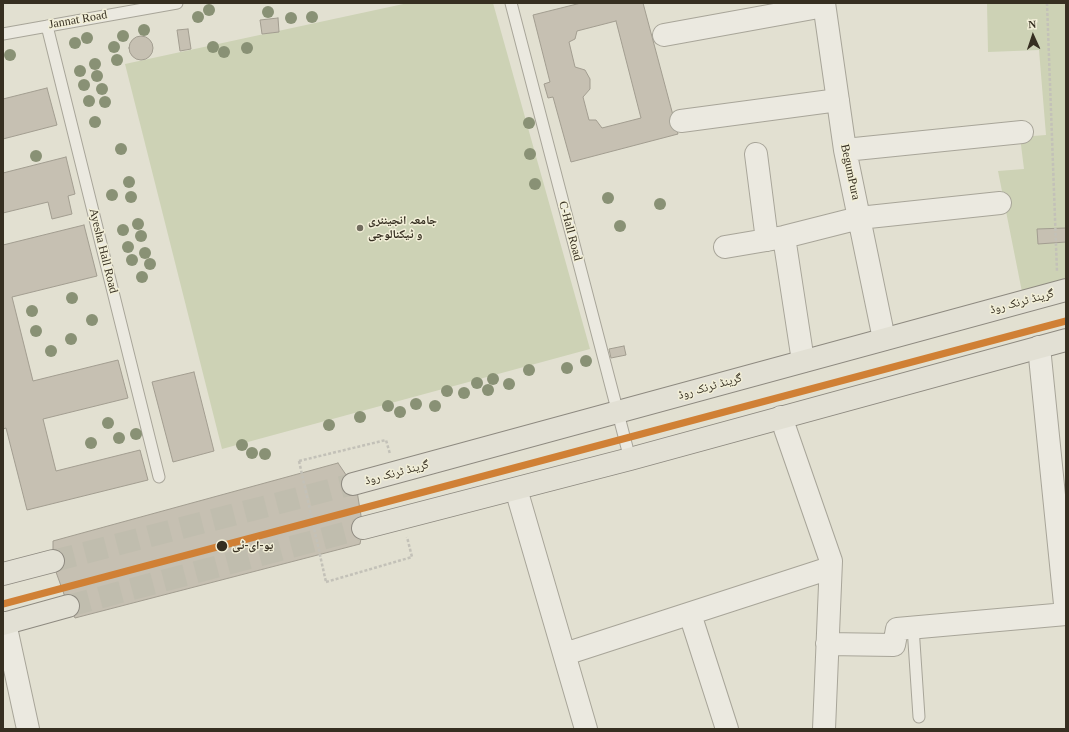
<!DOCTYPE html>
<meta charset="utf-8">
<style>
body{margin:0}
#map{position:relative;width:1069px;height:732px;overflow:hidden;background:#e2e0d1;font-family:"Times New Roman",serif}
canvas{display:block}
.frame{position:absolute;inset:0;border:4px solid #362f21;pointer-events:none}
.north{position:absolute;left:1013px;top:16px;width:40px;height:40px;-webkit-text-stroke:3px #f2efd8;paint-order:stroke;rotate:357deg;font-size:11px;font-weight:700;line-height:16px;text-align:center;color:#362f21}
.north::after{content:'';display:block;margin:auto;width:14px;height:18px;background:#362f21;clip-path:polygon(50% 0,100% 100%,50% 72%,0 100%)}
</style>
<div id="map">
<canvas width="1069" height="732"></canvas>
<div class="frame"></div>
<div class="north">N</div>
</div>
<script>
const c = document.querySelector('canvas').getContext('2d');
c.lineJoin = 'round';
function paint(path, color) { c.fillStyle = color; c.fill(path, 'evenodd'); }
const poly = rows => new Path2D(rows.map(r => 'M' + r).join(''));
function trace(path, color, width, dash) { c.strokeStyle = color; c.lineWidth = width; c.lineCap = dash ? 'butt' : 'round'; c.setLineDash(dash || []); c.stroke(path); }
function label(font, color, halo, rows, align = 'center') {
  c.font = font + ' "Times New Roman","Noto Naskh Arabic",serif'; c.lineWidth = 3; c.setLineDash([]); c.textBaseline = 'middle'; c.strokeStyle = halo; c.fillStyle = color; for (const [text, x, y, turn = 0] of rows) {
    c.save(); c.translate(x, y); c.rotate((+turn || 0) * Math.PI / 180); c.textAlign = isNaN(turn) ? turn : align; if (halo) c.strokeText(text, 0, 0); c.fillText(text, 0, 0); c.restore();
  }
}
paint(poly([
 [408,3,493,3,590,349,222,449,125,64],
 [987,3,1066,3,1066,290,1024,302,998,171,1024,169,1020,137,1046,135,1039,50,988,52]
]), '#cdd2b5');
const building = poly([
 [581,3,643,3,678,134,571,162,553,97,548,98,544,84,550,82,533,15,581,3],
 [616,21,641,118,602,128,596,120,589,120,583,97,590,89,590,79,585,70,575,67,569,42,575,39,577,31,616,21],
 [278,18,279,32,262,34,260,20,278,18],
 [188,29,191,49,180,51,177,30,188,29],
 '129 48a12 12 0 1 1 24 0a12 12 0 1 1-24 0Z',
 [47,88,57,125,3,139,3,99,47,88],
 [66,157,75,194,68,196,72,214,52,219,48,202,3,213,3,173,66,157],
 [84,225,97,276,12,297,33,381,118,360,128,398,43,419,56,471,140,450,148,480,27,510,6,428,3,429,3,245,84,225],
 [1066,228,1066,242,1038,244,1037,229,1066,228],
 [624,346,626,355,611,358,609,349,624,346],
 [194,372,214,451,173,462,152,382,194,372],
 [338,463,357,491,363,528,360,544,75,618,65,597,56,572,53,561,53,541,338,463]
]);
paint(building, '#c6c0b2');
trace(building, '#a29d90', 1);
trace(poly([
 [53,561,353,484],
 [68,606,363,528]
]), '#c0bdae', 22, [22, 11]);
const service = poly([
 [511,3,630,459],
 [47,26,159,477],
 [3,34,177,3],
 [913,627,919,717]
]);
const minor = poly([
 [824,3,845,150,884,339],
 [664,35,824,6],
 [681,121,838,100],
 [845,150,1022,132],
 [756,154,767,240],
 [784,237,803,361],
 [725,247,784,237,859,218,1000,203],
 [781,417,831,561,824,729],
 [516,489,586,729],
 [690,614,727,729],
 [5,623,28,729],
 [827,644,894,645,897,629,1066,614,1039,347],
 [565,654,830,568]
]);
const primary = poly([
 [353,484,1066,290],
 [363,528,630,459,1066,340],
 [3,574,53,561],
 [3,624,68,606]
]);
trace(service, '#a8a599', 13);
trace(minor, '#a8a599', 24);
trace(primary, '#8e8a80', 24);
trace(poly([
 [1047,3,1057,272],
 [299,461,386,440,390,454],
 [326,582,412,557,407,537]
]), '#c3c1b8', 2.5, [3, 2]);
trace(service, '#ebe9e0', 11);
trace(minor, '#ebe9e0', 22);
trace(primary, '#e2e0d4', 22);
trace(poly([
 [299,461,326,582]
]), '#c3c1b8', 2.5, [3, 2]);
trace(poly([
 [3,604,1066,321]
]), '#d08035', 7);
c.fillStyle = '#899175';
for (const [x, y] of [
 [209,10],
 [268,12],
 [198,17],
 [312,17],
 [291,18],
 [144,30],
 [123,36],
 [87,38],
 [75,43],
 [114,47],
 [213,47],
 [247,48],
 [224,52],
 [10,55],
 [117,60],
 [95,64],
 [80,71],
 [97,76],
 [84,85],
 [102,89],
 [89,101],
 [105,102],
 [95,122],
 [529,123],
 [121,149],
 [530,154],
 [36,156],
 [129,182],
 [535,184],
 [112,195],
 [131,197],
 [608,198],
 [660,204],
 [138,224],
 [620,226],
 [123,230],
 [141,236],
 [128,247],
 [145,253],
 [132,260],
 [150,264],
 [142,277],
 [72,298],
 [32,311],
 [92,320],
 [36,331],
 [71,339],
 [51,351],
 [586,361],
 [567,368],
 [529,370],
 [493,379],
 [477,383],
 [509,384],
 [488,390],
 [447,391],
 [464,393],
 [416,404],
 [388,406],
 [435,406],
 [400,412],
 [360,417],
 [108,423],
 [329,425],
 [136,434],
 [119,438],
 [91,443],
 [242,445],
 [252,453],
 [265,454]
]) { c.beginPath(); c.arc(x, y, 6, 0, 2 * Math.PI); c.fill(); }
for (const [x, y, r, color] of [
 [360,228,4,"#726d5f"],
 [222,546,6,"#362f21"]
]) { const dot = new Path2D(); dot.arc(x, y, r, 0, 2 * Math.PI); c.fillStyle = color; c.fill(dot); trace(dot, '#f2efd8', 1.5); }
label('12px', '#362f21', '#f2efd8', [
 ["Jannat Road",78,20,-10],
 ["BegumPura",850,172,78],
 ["C-Hall Road",570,231,75],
 ["Ayesha Hall Road",103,251,76],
 ["گرینڈ ٹرنک روڈ",1022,302,-15],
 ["گرینڈ ٹرنک روڈ",710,387,-16],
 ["گرینڈ ٹرنک روڈ",397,473,-15]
]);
label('bold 12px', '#362f21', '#f2efd8', [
 ["جامعہ انجینئری",368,221],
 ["و ٹیکنالوجی",368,235]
], 'left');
label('bold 12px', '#362f21', '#f2efd8', [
 ["یو-ای-ٹی",232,546]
], 'left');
</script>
